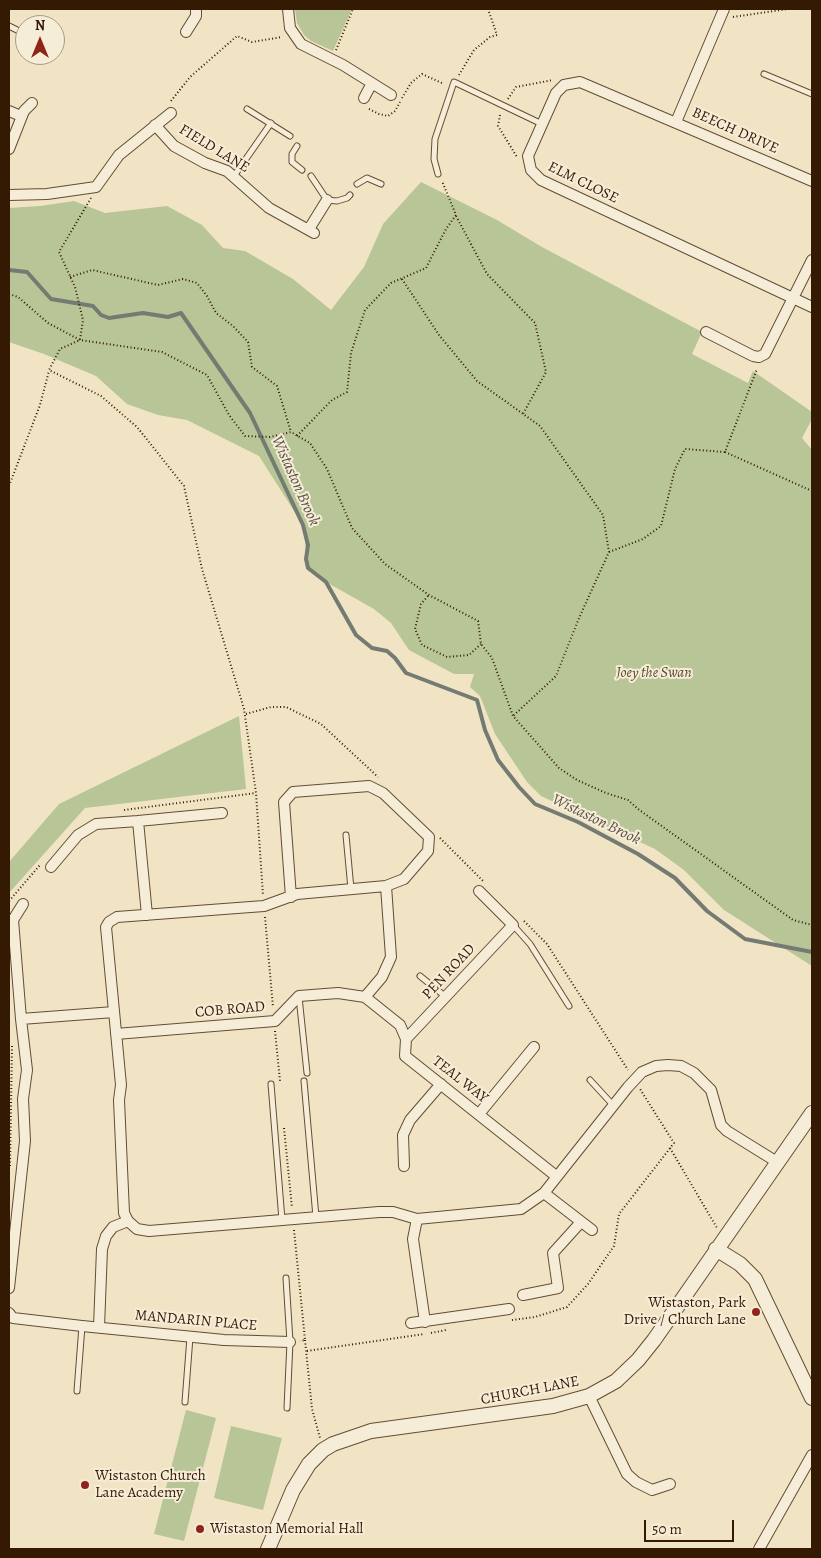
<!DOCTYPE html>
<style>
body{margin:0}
#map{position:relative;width:821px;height:1558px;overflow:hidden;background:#f1e4c5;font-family:Alegreya,serif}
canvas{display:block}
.frame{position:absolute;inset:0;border:10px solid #351a03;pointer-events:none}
.north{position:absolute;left:15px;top:15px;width:50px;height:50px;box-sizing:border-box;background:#f6edd9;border:1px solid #a99983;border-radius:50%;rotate:0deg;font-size:14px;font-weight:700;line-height:20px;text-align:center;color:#351a03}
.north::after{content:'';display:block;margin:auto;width:18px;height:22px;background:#8f2418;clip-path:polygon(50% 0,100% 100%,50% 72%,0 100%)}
.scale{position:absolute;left:644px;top:1520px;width:90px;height:22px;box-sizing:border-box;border:2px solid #351a03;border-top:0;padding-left:6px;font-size:15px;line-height:18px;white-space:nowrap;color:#351a03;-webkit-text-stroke:4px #f6edd9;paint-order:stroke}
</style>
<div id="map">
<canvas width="821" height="1558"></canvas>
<div class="frame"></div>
<div class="north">N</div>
<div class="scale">50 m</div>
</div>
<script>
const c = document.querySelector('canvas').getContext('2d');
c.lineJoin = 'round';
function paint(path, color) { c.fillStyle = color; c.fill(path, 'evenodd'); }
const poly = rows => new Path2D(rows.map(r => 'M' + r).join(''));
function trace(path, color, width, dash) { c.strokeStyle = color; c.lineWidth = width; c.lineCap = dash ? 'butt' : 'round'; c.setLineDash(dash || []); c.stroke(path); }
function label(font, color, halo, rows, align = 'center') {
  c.font = font + ' Alegreya,serif'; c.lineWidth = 4; c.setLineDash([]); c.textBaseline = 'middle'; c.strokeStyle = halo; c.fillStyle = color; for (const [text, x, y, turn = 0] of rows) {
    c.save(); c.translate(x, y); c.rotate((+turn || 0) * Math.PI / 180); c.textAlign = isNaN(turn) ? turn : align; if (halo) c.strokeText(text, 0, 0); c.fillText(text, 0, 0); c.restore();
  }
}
paint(poly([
 [295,9,352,9,333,51,311,41,304,35,297,23],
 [421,182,497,220,542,247,702,332,692,354,748,383,753,371,812,412,812,419,802,438,812,450,812,966,724,910,684,870,655,849,541,796,527,782,495,734,480,696,470,687,474,674,454,674,409,650,391,623,374,609,326,582,308,568,303,525,259,456,187,420,158,415,127,404,96,376,44,354,9,342,9,208,40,206,74,201,105,213,167,206,202,225,223,248,245,251,293,279,331,310,364,267,383,224],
 [239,716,246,789,85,808,9,893,9,862,59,804],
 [186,1410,216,1418,184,1541,154,1534],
 [231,1426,282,1438,263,1510,214,1498]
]), '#b8c596');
trace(poly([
 [9,270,27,272,51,299,93,306,101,315,109,318,143,313,168,317,181,313,250,413,303,525,308,545,306,559,308,568,326,582,356,635,372,648,387,651,395,658,406,673,477,700,485,730,498,760,519,787,535,804,578,822,638,854,675,878,707,911,745,939,812,952]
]), '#747b73', 4);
const service = poly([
 [9,26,25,34],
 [764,74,812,94],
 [247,109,290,136],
 [297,146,292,154,292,162,302,170],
 [438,174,434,159,435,139,454,82,542,124],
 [234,176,271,123],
 [311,176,327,200,337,201,347,198,350,195],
 [357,184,367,178,381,184],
 [346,835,351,889],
 [513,925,530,944,569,1006],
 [420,976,446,997],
 [299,997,307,1073],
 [590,1080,613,1105],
 [304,1081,316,1217],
 [271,1084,282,1220],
 [286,1278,290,1342,287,1408],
 [77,1391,82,1326],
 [185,1402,190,1337]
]);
const minor = poly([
 [288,9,290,28,301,44,343,65,391,95],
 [186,32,196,16,196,9],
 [364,98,372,83],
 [9,111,21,116],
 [676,122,724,9],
 [155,125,174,146,205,163,227,171,269,208,314,233],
 [9,149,24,111,32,103],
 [812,181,580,82,564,85,556,93,528,156,531,170,541,180,812,307],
 [9,195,47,194,96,187,119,155,171,113],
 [309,229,327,200],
 [706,332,753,356,759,357,765,354,812,260],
 [51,867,78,835,96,824,138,821],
 [291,897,284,802,293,792,369,786,383,793,429,837,428,851,404,879,386,886],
 [23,904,13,920,21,1019,114,1012],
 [147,915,138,821,222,813],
 [365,997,382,977,391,957,386,886,297,894,264,906,117,917,109,922,106,927,121,1085,119,1100,124,1213,128,1221,137,1229,149,1231,379,1212,393,1212,417,1219,521,1209,544,1193,628,1087,642,1072,656,1066,668,1065,681,1066,694,1073,711,1090,721,1125,727,1131,777,1162],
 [116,1034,275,1021,299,996,338,993,365,997,400,1025,406,1039,405,1056,556,1176],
 [406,1039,513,925,479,891],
 [479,1114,534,1047],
 [404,1166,403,1135,410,1120,441,1084],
 [544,1193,592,1230],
 [417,1219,413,1239,425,1322],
 [9,1288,25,1141,23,1099,27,1070,21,1019],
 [523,1295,558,1288,553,1253,581,1222],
 [9,1313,13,1318,82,1326,224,1340,290,1342],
 [411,1323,509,1309],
 [99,1327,102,1249,106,1236,113,1227,128,1221],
 [589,1396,627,1474,636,1482,652,1490,670,1484],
 [759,1549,812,1455]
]);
const tertiary = poly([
 [716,1249,740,1264,755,1279,812,1398],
 [268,1549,293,1490,309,1464,323,1450,333,1444,371,1431,553,1406,589,1396,616,1381,638,1360,654,1340,812,1113]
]);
trace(service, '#644c34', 7);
trace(minor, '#644c34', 12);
trace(tertiary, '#644c34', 16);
trace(poly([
 [733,17,788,9],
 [336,50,353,9],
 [459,75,474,50,490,37,497,35,488,9],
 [402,98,411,83,422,74,444,84],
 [508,99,516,87,553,80],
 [171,101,190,77,237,36,252,42,282,37],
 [369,109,379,114,388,116,395,111,400,102],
 [500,115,498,126,517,157],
 [91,198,59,252,75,287,83,320,80,340,60,349,49,370,101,396,137,427,184,486,202,569,244,709,256,793,263,895],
 [456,216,487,274,535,323,546,372,523,414],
 [70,277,92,270,158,285,183,279,197,283,207,296,216,313,233,326,248,342,252,367,277,386,291,432],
 [402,279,439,335,477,381,540,426,603,515,609,552,579,618,556,676,513,716],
 [9,294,18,297,48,323,80,340,162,352,207,375,229,415,245,436,270,437,291,432,310,443,327,469,352,528,385,564,429,595,478,621,481,644,492,658,513,716,559,768,577,780,606,793,628,800,638,809,793,920,812,925],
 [297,436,332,400,347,392,351,353,365,310,391,283,426,268,446,229,456,215,442,181],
 [725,452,812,491],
 [9,486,40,405,49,371],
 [609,552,643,539,661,526,675,469,685,449,725,452,757,369],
 [428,596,421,604,415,629,422,645,447,657,469,655,481,644],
 [246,714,271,707,286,707,321,724,378,777],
 [124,810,256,793],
 [440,838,483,881],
 [9,901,40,865],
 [265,917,273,1007],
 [524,921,547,944,628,1070],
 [275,1031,280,1081],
 [284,1128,292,1208],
 [670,1148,717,1228],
 [10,1166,12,1046],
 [294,1230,305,1340,300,1341],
 [512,1320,535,1317,567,1307,588,1284,614,1246,619,1214,674,1143,640,1089],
 [431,1333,446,1330],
 [305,1340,312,1409,320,1438],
 [307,1351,424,1334]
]), '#351a03', 2, [1, 2.5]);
trace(service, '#f6edd9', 5);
trace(minor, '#f6edd9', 10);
trace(tertiary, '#f6edd9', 14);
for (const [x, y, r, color] of [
 [756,1312,5,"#8f2418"],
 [85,1485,5,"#8f2418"],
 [200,1529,5,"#8f2418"]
]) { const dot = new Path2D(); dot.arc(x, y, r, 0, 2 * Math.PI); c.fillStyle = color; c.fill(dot); trace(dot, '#f6edd9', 2); }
label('15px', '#351a03', '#f6edd9', [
 ["BEECH DRIVE",735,131,24],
 ["FIELD LANE",214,149,31],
 ["ELM CLOSE",583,183,26],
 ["PEN ROAD",449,972,-47],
 ["COB ROAD",230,1010,-5],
 ["TEAL WAY",460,1080,38],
 ["MANDARIN PLACE",196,1321,5],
 ["CHURCH LANE",530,1391,-11]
]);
label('italic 15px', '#5c4d2f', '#f6edd9', [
 ["Joey the Swan",654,673]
]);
label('15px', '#351a03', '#f6edd9', [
 ["Wistaston, Park",746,1303,"right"],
 ["Drive / Church Lane",746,1320,"right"],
 ["Wistaston Church",95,1476],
 ["Lane Academy",95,1493],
 ["Wistaston Memorial Hall",210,1529]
], 'left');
label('italic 16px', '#5a5344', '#f6edd9', [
 ["Wistaston Brook",295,481,66],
 ["Wistaston Brook",596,820,26]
]);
</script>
